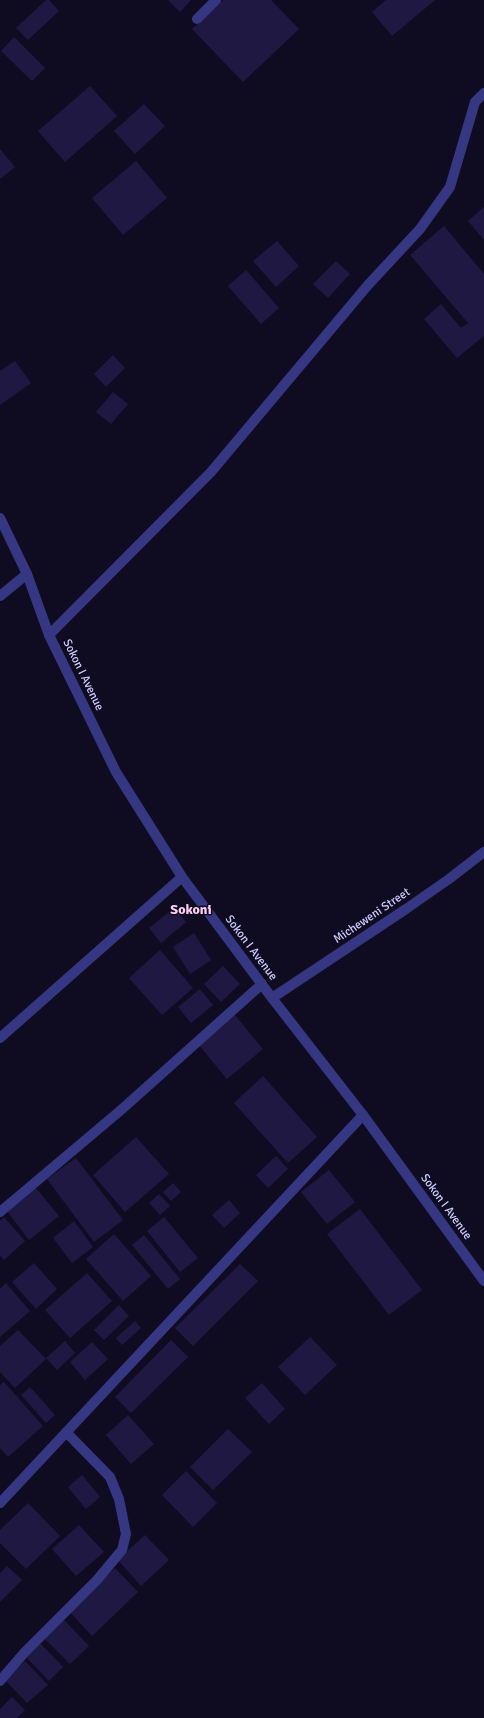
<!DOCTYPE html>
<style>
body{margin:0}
canvas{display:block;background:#0f0c21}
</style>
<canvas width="484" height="1718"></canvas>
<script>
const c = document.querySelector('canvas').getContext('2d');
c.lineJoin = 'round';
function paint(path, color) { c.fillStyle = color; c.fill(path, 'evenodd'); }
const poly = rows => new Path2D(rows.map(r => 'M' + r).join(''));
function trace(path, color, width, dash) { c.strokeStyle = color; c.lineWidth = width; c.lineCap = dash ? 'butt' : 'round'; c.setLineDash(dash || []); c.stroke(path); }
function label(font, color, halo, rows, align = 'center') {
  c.font = font + ' Signika,sans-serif'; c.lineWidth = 3; c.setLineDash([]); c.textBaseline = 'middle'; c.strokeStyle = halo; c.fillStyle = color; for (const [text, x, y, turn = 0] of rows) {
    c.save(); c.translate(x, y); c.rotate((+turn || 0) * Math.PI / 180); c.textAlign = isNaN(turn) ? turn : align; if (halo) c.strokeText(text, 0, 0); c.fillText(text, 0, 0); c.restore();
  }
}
paint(poly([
 [46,0,49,0,59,11,28,40,16,28],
 [168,0,191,0,180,12],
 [223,0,271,0,299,29,243,82,192,29],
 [386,0,435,0,392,36,372,12],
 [14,37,45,68,32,81,1,51],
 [90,86,117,116,65,162,38,131],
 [144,104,165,126,135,154,114,131],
 [0,149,15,167,0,179],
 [136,161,167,198,123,235,92,198],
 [484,207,484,240,468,221],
 [444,226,484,274,484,336,457,358,424,319,441,304,461,328,468,323,410,255],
 [277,241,299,266,276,287,253,261],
 [336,261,350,274,328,298,313,284],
 [246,270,279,308,261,324,228,286],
 [113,355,125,368,106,387,94,374],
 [15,361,31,383,0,405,0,371],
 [113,392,128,404,111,424,96,412],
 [174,908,186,922,161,943,149,928],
 [194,933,211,960,190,974,173,947],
 [160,950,193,988,162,1015,129,978],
 [223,966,240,984,221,1002,204,984],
 [200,989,213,1005,191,1023,178,1007],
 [234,1014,263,1049,227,1079,198,1044],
 [263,1076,317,1137,288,1163,234,1103],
 [136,1137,169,1174,125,1212,93,1175],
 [276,1156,288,1169,268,1188,256,1175],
 [76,1158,123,1220,94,1242,47,1179],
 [329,1170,355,1202,327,1224,301,1192],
 [173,1183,181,1192,171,1201,163,1192],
 [36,1188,59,1216,29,1240,7,1211],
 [159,1194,170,1206,160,1215,149,1203],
 [229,1200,240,1213,224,1228,212,1215],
 [360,1209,422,1290,389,1315,327,1234],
 [4,1217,25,1241,4,1260,0,1255,0,1221],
 [164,1217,198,1258,180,1272,147,1231],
 [74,1221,93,1247,72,1263,53,1238],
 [114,1234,151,1276,123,1301,86,1259],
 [144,1235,180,1279,168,1289,132,1245],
 [34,1263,57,1289,36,1309,12,1282],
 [240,1264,258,1281,193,1346,175,1328],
 [87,1273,112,1301,70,1338,45,1310],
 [6,1283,30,1311,0,1337,0,1289],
 [119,1305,129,1316,104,1340,94,1330],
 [135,1321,141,1328,122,1345,116,1338],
 [18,1330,46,1359,15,1388,0,1372,0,1346],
 [310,1337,337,1365,305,1395,278,1367],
 [171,1340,188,1357,131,1413,115,1397],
 [65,1341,75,1353,57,1370,46,1358],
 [92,1342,108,1359,85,1380,70,1362],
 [4,1382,43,1426,8,1457,0,1448,0,1385],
 [262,1383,285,1409,269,1424,245,1398],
 [30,1387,55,1415,46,1423,21,1395],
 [128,1415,154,1444,131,1464,106,1435],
 [228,1429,252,1452,213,1490,190,1467],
 [186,1471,217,1503,193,1527,162,1495],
 [82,1475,100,1497,86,1509,68,1487],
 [28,1503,60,1536,26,1569,0,1543,0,1530],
 [79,1525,104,1552,76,1576,52,1549],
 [145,1535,169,1560,141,1586,118,1560],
 [7,1566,22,1580,0,1602,0,1573],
 [115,1568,138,1592,92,1636,69,1611],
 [63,1619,89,1646,70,1664,44,1638],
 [40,1643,63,1667,49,1681,26,1657],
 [25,1661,48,1685,27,1703,5,1680],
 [12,1697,25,1710,17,1718,0,1718,0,1709]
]), '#1e1843');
trace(poly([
 [197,19,216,0],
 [0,596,27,574],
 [49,635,211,472,368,285,420,229,450,187,475,102,484,93],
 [272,998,406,909,449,879,484,852],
 [0,1038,182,877],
 [0,1212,121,1110,262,984],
 [0,1503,363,1115],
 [0,1681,24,1653,97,1580,122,1550,126,1534,119,1499,110,1477,66,1432]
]), '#363782', 10);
trace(poly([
 [0,518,27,574,49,635,116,772,182,877,272,998,363,1115,484,1281]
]), '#363782', 10);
label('12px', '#cfccff', '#0f0c21', [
 ["Sokon I Avenue",83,675,64],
 ["Micheweni Street",372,916,-34],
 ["Sokon I Avenue",251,948,53],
 ["Sokon I Avenue",446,1207,54]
]);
label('bold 14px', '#ffcef0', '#0f0c21', [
 ["Sokoni",191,910]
]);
</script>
